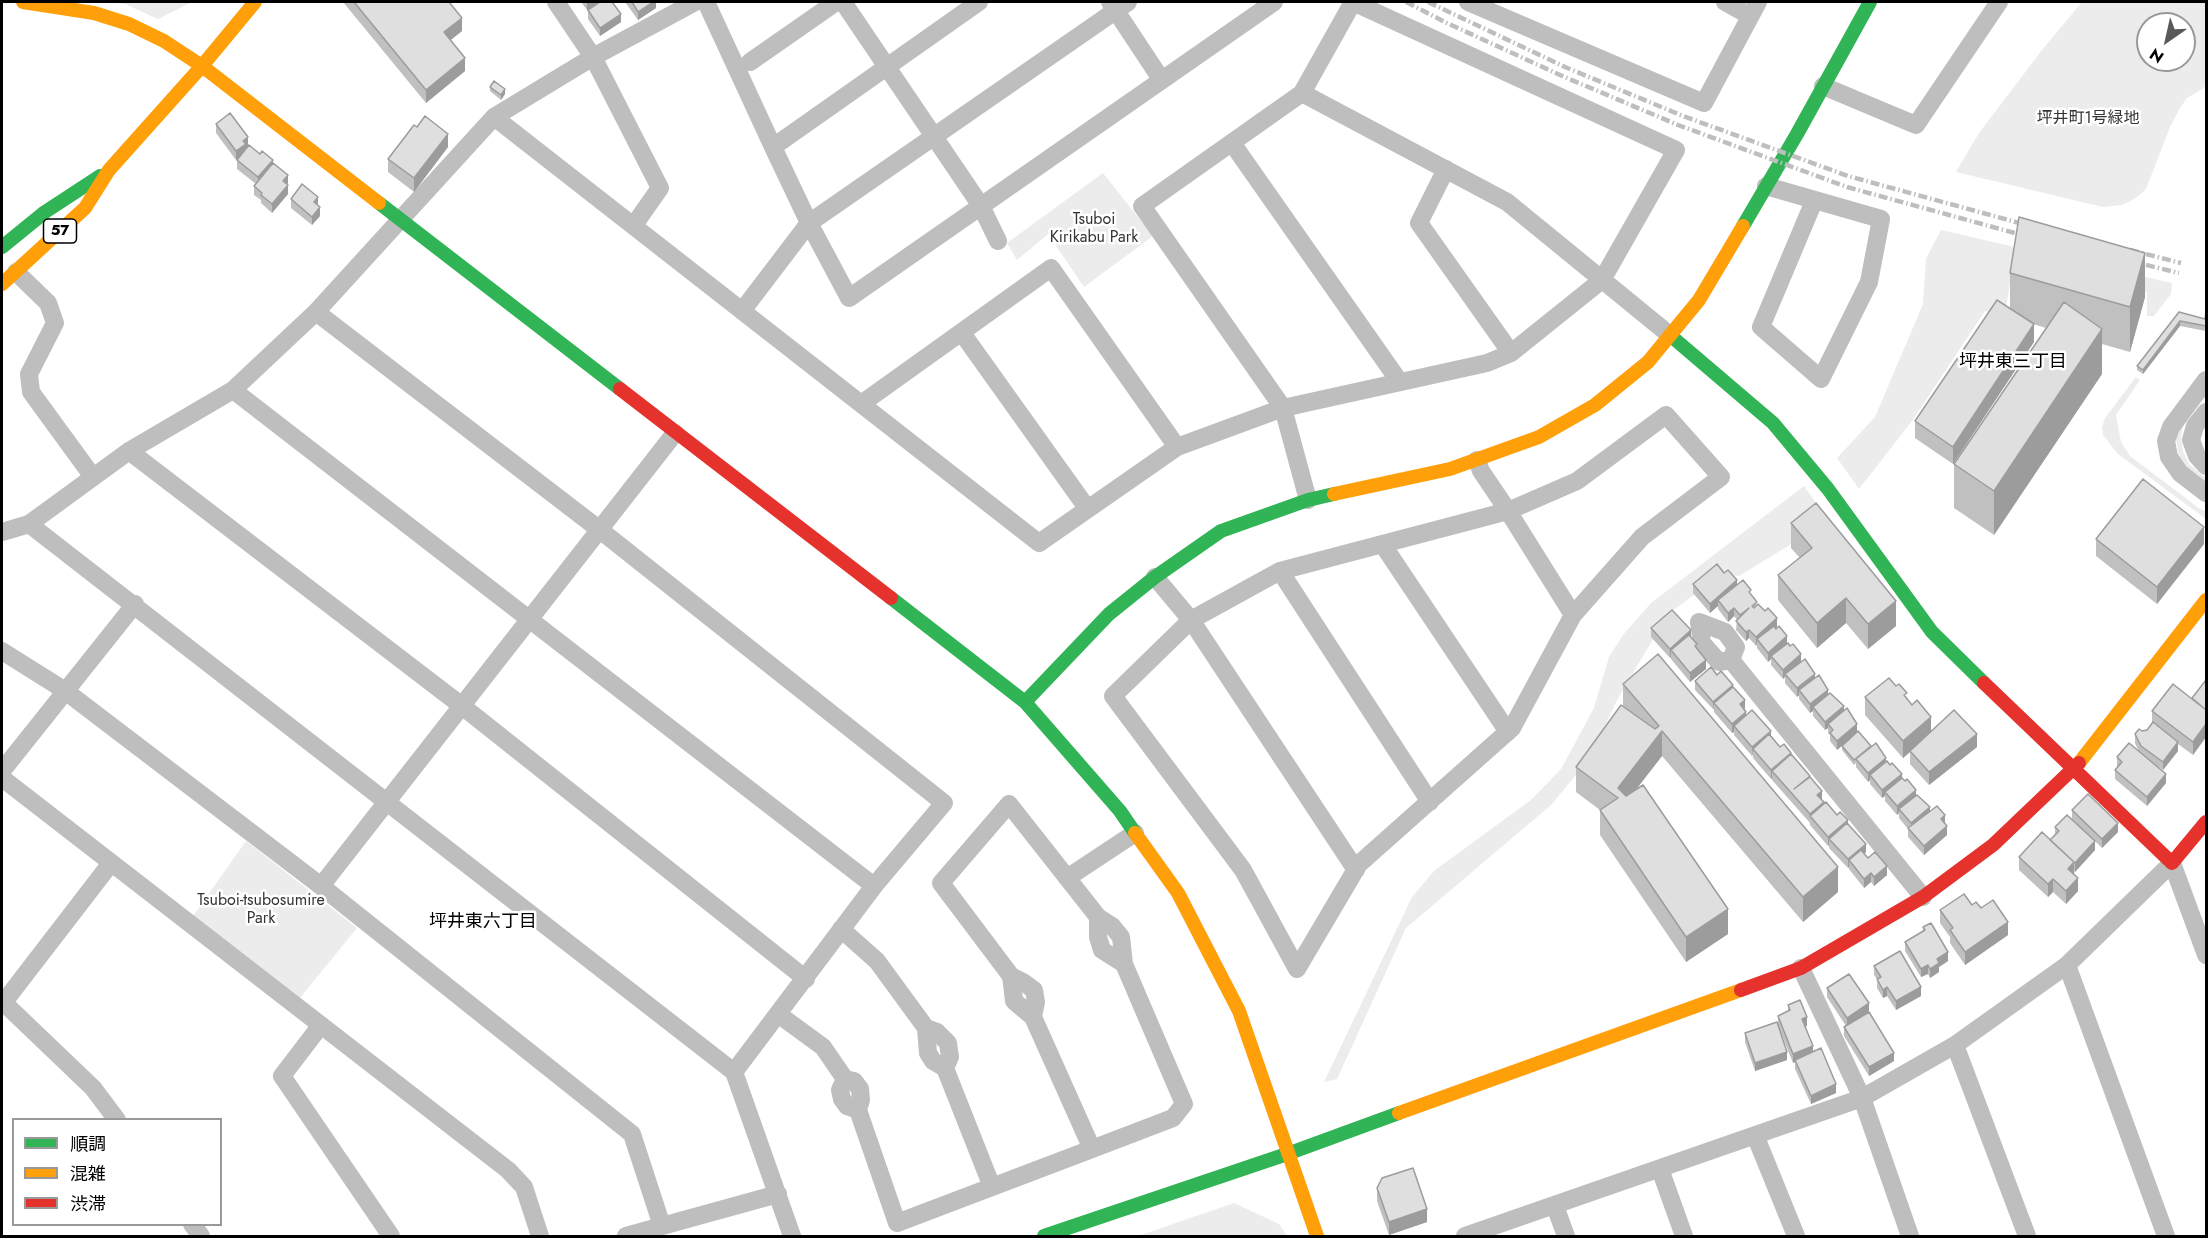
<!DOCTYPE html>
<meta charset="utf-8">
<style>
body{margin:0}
#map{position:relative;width:2208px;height:1238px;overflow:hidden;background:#fff;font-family:Jost,"Noto Sans JP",sans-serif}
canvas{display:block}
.frame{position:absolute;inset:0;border:3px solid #000;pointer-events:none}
.legend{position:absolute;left:12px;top:1118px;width:210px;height:108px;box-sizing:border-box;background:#fff;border:2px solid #999;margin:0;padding:8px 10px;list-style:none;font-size:18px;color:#000}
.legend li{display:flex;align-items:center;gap:12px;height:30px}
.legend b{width:30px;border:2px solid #999}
.north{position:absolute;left:2136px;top:12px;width:60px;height:60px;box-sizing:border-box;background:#fff;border:2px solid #999;border-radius:50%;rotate:214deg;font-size:16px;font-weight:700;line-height:24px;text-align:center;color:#000}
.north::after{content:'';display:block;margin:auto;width:21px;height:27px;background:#595959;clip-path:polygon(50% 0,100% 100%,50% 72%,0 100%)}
</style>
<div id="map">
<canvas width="2208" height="1238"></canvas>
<div class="frame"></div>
<ul class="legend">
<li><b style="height:8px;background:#30b455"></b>順調</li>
<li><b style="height:8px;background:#ff9f0a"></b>混雑</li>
<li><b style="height:8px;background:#e5322d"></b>渋滞</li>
</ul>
<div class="north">N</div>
</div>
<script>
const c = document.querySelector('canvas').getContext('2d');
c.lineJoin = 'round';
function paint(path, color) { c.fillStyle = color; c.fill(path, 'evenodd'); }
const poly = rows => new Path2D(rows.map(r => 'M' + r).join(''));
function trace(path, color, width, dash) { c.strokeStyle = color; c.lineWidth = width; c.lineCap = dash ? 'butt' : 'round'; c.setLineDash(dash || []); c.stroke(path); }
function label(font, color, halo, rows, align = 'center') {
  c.font = font + ' Jost,"Noto Sans JP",sans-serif'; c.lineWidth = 5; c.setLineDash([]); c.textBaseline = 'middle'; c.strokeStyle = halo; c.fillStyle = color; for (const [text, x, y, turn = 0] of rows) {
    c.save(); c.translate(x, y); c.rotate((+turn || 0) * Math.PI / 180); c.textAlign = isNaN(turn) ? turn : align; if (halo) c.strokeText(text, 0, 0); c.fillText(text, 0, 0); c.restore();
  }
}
paint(poly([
 [106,2,192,2,158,19,125,4],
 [2082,2,2206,2,2206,76,2204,88,2187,98,2180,108,2170,127,2146,189,2136,198,2122,205,2103,207,1956,172,1979,133,2042,50],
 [2148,24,2184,24,2184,60,2148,60],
 [1103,173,1153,236,1084,287,1048,234,1017,260,1007,243],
 [1941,230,2172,283,2171,294,2154,316,2147,316,2147,292,2014,259,2005,314,1985,311,1912,421,1859,489,1837,458,1875,417,1923,304,1926,259],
 [2136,377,2140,380,2116,415,2121,442,2130,456,2200,509,2206,511,2206,519,2118,454,2103,435,2102,427,2105,418],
 [2206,389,2206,397,2201,401,2183,427,2181,437,2183,451,2189,464,2206,478,2206,487,2184,467,2178,452,2176,439,2178,427],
 [1804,486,1829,521,1739,576,1722,574,1668,614,1617,700,1590,758,1551,805,1406,928,1337,1079,1324,1082,1412,897,1435,870,1531,800,1561,769,1594,708,1609,657,1623,635,1651,603],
 [246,841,357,928,300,998,193,916],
 [1234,1203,1279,1224,1287,1236,1138,1236]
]), '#ececec');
trace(poly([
 [706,2,773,147,809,223,849,298,1274,2],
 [843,2,981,206,998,241],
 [1110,2,1161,79],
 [1468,2,1704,103,1758,2],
 [1725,2,1750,16],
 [750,62,836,2],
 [1823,86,1916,125,1999,2],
 [1302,93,1507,202,1671,336],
 [494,117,1039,543,1177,447,1283,408,1487,363,1511,353,1602,280,1676,150,1353,2,1302,93,1142,206,1283,408,1308,500],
 [1232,143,1399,381],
 [773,147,979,2],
 [1446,169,1419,223,1511,353],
 [1766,186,1881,219,1869,282,1821,379,1761,327,1814,201],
 [634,225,660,188,593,57,695,2],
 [16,272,48,303,55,323,29,374,31,392,93,477],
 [742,311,809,223,1128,2],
 [316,312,600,530,944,803,874,886,734,1072],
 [962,333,1087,508],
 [2206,380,2171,427,2166,441,2169,457,2180,473,2206,493],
 [233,390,874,886],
 [861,404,1051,268,1177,447],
 [2206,412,2195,426,2191,440,2197,456,2206,466],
 [129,451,462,706,806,979],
 [1477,460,1481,471,1508,511,1577,481,1666,415,1721,477,1642,537,1573,615,1512,728,1359,864,1297,969,1243,870,1113,696,1191,620,1280,571,1508,511,1573,615],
 [29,524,734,1072,792,1236],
 [2,532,29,524,129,451,233,390,316,312,494,117,593,57,556,2],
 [1383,545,1508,732],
 [1280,571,1430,802],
 [1155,577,1191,620,1356,870],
 [2,651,64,690,321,886,632,1134,662,1226],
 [1731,660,1736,647,1725,632,1699,622,1702,643,1719,662,1731,660,1923,897],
 [2,771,135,604],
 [2,778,508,1170,524,1187,540,1236],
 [1067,878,1135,833],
 [321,886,675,433],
 [1098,917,1098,937,1102,950,1124,964],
 [841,929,877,961,926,1028,937,1032,948,1043,950,1057,945,1068,992,1187],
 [2067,965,2166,1236],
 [1801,968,1862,1098,1910,1236],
 [1011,976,1014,1001,1033,1017],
 [2,1001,93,1088,117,1120],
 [4,1002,111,863],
 [778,1014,823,1047,845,1079,854,1081,860,1089,861,1100,858,1110,897,1223,1092,1149,1173,1118,1184,1104,1124,964,1121,937,1112,926,1098,917,1009,804,941,883,1011,976,1023,982,1034,990,1036,1002,1033,1017,1092,1149],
 [321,1025,282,1076,391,1236],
 [926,1028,928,1053,933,1061,945,1068],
 [1955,1045,2027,1236],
 [845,1079,840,1090,842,1099,847,1106,858,1110],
 [1755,1135,1796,1236],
 [1660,1169,1684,1236],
 [1555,1206,1566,1236],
 [192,1224,201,1236],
 [626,1236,778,1194],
 [1465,1236,1862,1098,1955,1045,2067,965,2172,863,2206,955]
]), '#bebebe', 18);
trace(poly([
 [379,203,620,389],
 [1743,226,1797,134,1870,2],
 [2,247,45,212,100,176],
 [1671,336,1773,423,1828,489,1932,632,1984,683],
 [891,598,1025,702,1120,811,1135,833],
 [1025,702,1109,614,1155,577,1221,531,1308,500,1334,494],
 [1044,1236,1287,1154,1399,1113]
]), '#30b455', 14);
trace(poly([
 [23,2,94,13,129,24,164,41,202,66,379,203],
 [2,284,85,208,109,170,202,66,255,2],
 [1334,494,1450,469,1539,437,1595,405,1648,362,1699,300,1743,226],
 [2079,763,2206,600],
 [1135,833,1178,893,1239,1011,1317,1236],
 [1399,1113,1741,990]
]), '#ff9f0a', 14);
trace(poly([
 [620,389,891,598],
 [1984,683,2172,863,2206,822],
 [1741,990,1801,968,1923,897,1993,845,2079,763]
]), '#e5322d', 14);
trace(poly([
 [1406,2,1447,23,1560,75,1678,125,1847,187,2033,238],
 [1428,2,1565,67,1683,116,1848,176,2034,227],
 [2130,250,2181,263],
 [2130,261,2179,273]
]), '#bebebe', 4.5, [9, 3, 1.5, 3]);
paint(poly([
 [343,2,449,2,462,31,451,40,465,71,426,103],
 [581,2,612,2,621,22,600,36,588,19,588,11],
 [625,2,656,2,656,8,638,20],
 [490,87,505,94,501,100,490,91],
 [216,124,248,146,246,148,246,149,273,163,288,183,287,185,288,194,272,213,261,203,261,200,254,195,254,186,256,184,237,169,237,160,240,157,236,160,216,133],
 [448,147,414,192,388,172,388,159],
 [291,199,318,205,320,216,312,225,291,208],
 [2010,273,2145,297,2130,352,2102,344,2102,374,1994,535,1954,508,1954,464,2046,328,2033,324,2034,342,1953,464,1915,438,1915,421,2010,308],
 [2179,312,2205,319,2206,312,2206,331,2180,326,2143,374,2137,370,2137,366],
 [1791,523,1896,626,1868,649,1846,623,1817,648,1778,600,1778,575,1800,558,1791,548],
 [2096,539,2204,544,2157,604,2096,556],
 [1724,573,1751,595,1757,606,1777,627,1776,628,1787,644,1828,695,1844,710,1857,733,1902,778,1930,811,1945,823,1947,835,1924,855,1908,837,1908,829,1899,818,1899,813,1897,815,1885,801,1885,796,1882,798,1870,784,1870,780,1868,782,1856,767,1856,763,1854,765,1842,750,1842,746,1847,741,1837,750,1830,741,1830,735,1828,733,1828,728,1825,730,1813,716,1813,711,1810,713,1799,699,1799,695,1797,697,1785,683,1785,677,1783,679,1771,665,1771,659,1768,662,1757,648,1757,644,1756,646,1749,638,1746,641,1736,630,1737,620,1734,616,1728,622,1718,609,1718,606,1710,613,1693,593,1693,584],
 [1651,628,1691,637,1706,669,1690,682,1671,659,1671,657,1670,658,1651,637],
 [1717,675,1733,687,1745,709,1746,715,1771,736,1780,747,1791,755,1810,778,1824,804,1848,824,1866,852,1864,854,1887,875,1874,886,1871,882,1864,888,1849,869,1849,867,1848,868,1829,848,1829,845,1828,846,1810,825,1810,823,1772,780,1772,778,1771,779,1753,758,1753,755,1752,756,1734,735,1734,732,1732,733,1714,712,1714,710,1695,690,1695,681],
 [2206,680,2206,737,2193,755,2178,744,2178,751,2163,770,2151,762,2166,783,2147,806,2115,779,2115,770,2118,767,2117,766,2117,757,2139,752,2135,743,2135,734,2142,731,2147,730,2152,724,2152,711,2192,698],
 [1623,684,1838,892,1803,922,1662,756,1636,789,1728,934,1686,962,1600,835,1600,810,1576,792,1576,767,1623,707],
 [1865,697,1907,699,1931,731,1977,747,1929,785,1910,764,1910,752,1903,758,1865,715],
 [2072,810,2118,832,2102,848,2095,841,2095,850,2075,872,2074,871,2078,891,2066,904,2053,892,2048,897,2019,870,2019,857,2050,840,2055,834,2055,827,2072,819],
 [1972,905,1981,908,2008,935,1965,965,1950,943,1950,937,1940,923,1940,910],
 [1923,927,1948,961,1939,967,1939,972,1930,978,1928,974,1921,977,1905,951,1905,942,1923,932],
 [1874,966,1921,996,1896,1010,1887,996,1883,998,1877,988,1877,979,1874,975],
 [1827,988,1869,1012,1859,1018,1894,1061,1869,1076,1844,1036,1844,1027,1846,1026,1827,997],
 [1788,1005,1807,1026,1805,1027,1813,1052,1836,1093,1811,1104,1795,1069,1795,1062,1793,1063,1778,1025,1787,1060,1755,1071,1745,1042,1745,1033,1778,1024,1778,1016,1788,1011],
 [1377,1188,1427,1222,1389,1235,1377,1201]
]), '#c0c0c0');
paint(poly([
 [587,2,601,2,587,11],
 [653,2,656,2,656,8,638,20,638,12],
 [621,14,621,22,600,36,600,28],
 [462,18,462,31,444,45,444,32],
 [465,58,465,71,426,103,426,90],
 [505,89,505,94,501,100,501,95],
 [448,134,448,147,414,192,414,178],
 [248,137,248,146,246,148,246,153,236,160,236,151,243,141],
 [273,160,273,168,258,186,258,177],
 [288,175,288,183,283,190,283,181],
 [288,185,288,194,272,213,272,204],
 [318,197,318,205,314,202],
 [320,207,320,216,312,225,312,217],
 [2145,253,2145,297,2130,352,2130,307],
 [2180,321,2180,326,2143,374,2143,370],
 [2034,324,2034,342,1953,464,1953,447],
 [2102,329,2102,374,1994,535,1994,491],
 [2204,527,2204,544,2157,604,2157,587],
 [1737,580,1737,589,1718,600,1718,606,1710,613,1710,604],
 [1846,598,1846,623,1817,648,1817,623],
 [1896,601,1896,626,1868,649,1868,624],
 [1734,608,1734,616,1728,622,1728,613],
 [1777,618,1777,627,1760,642,1757,639,1757,644,1756,646,1756,637],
 [1691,630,1691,639,1671,650,1671,657,1670,658,1670,649],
 [1749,630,1749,638,1746,641,1746,632],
 [1787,636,1787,645,1771,656,1771,659,1768,662,1768,653],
 [1801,654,1801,663,1785,674,1785,677,1783,679,1783,670],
 [1706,660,1706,669,1690,682,1690,673],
 [1815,674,1815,682,1799,690,1799,695,1797,697,1797,688],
 [1733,685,1733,694,1714,703,1713,710,1713,702],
 [1828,690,1828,699,1813,707,1813,711,1810,713,1810,704],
 [1745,700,1745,709,1740,704],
 [1844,706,1844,714,1828,724,1828,728,1825,730,1825,722],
 [1746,712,1746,721,1734,726,1734,732,1732,733,1732,724],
 [1931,717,1931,734,1903,758,1903,741],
 [1857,724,1857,733,1837,750,1837,741],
 [2206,724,2206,737,2193,755,2193,742],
 [1662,731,1662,756,1618,813,1618,788],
 [1771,731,1771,740,1753,749,1752,756,1752,747],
 [1977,734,1977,747,1929,785,1929,772],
 [2178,742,2178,751,2163,770,2163,762],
 [1791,753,1791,762,1772,771,1772,778,1771,779,1771,770],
 [1886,758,1886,767,1870,775,1870,780,1868,782,1868,773],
 [1902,774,1902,782,1885,792,1885,796,1882,798,1882,790],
 [2166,774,2166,783,2147,806,2147,797],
 [1916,790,1916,799,1899,809,1899,813,1897,815,1897,806],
 [1822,791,1822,800,1817,795],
 [1930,807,1930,816,1911,832,1911,823],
 [1945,815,1945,824,1941,819],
 [1848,820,1848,829,1829,839,1829,845,1828,846,1828,837],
 [2118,823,2118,832,2102,848,2102,839],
 [1947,826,1947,835,1924,855,1924,846],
 [2095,841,2095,850,2075,872,2075,863],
 [1866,844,1866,852,1852,865,1849,860,1849,867,1848,868,1848,859],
 [2074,862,2074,875,2068,869],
 [1887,866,1887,875,1874,886,1874,877],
 [1838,867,1838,892,1803,922,1803,897],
 [1871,873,1871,882,1864,888,1864,879],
 [2078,878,2078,891,2066,904,2066,891],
 [2053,879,2053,892,2048,897,2048,884],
 [1728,909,1728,934,1686,962,1686,937],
 [2008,922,2008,935,1965,965,1965,952],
 [1948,952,1948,961,1939,967,1939,972,1930,978,1930,969,1937,959],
 [1928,965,1928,974,1921,977,1921,969],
 [1887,987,1887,996,1883,998,1883,990],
 [1921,987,1921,996,1896,1010,1896,1001],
 [1869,1003,1869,1012,1847,1026,1847,1018],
 [1807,1017,1807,1026,1802,1028,1802,1019],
 [1813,1046,1813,1055,1795,1060,1795,1062,1793,1063,1793,1054],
 [1787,1052,1787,1060,1755,1071,1755,1063],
 [1894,1053,1894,1061,1869,1076,1869,1067],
 [1836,1084,1836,1093,1811,1104,1811,1096],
 [1427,1209,1427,1222,1389,1235,1389,1222]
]), '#9c9c9c');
const building = poly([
 [354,2,449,2,462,18,444,32,465,58,426,90,354,2],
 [600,2,612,2,621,14,600,28,588,10,600,2],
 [632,2,653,2,638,12,632,2],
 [494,81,505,89,501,95,490,87,494,81],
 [230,113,248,137,243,141,246,144,236,151,216,124,230,113],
 [425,116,448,134,414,178,388,159,414,125,417,127,425,116],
 [249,145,260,154,262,151,273,160,258,177,237,160,249,145],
 [273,163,288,175,283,181,288,185,272,204,261,195,262,193,254,186,273,163],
 [302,184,318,197,314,202,320,207,312,217,291,199,302,184],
 [2019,217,2145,253,2130,307,2010,273,2019,217],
 [1997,300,2034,324,1953,447,1915,421,1997,300],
 [2064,302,2102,329,1994,491,1954,464,2064,302],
 [2179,312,2205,319,2206,312,2206,326,2180,321,2143,370,2137,366,2179,312],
 [2143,479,2204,527,2157,587,2096,539,2143,479],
 [1816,503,1896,601,1868,624,1846,598,1817,623,1778,575,1812,548,1791,523,1816,503],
 [1717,564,1724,573,1728,570,1737,580,1710,604,1693,584,1717,564],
 [1743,580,1751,590,1749,592,1757,602,1752,606,1754,608,1758,604,1765,611,1768,608,1777,618,1756,637,1749,630,1746,632,1736,621,1749,608,1740,615,1734,608,1728,613,1718,600,1743,580],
 [1672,610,1691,630,1670,649,1651,628,1672,610],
 [1774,626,1776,629,1779,626,1787,636,1768,653,1757,639,1774,626],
 [1689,635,1697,644,1695,646,1706,660,1690,673,1671,650,1689,635],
 [1788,643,1790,646,1793,644,1801,654,1783,670,1771,656,1788,643],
 [1658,654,1838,867,1803,897,1662,731,1618,788,1626,796,1643,785,1728,909,1686,937,1600,810,1618,798,1576,767,1621,705,1655,729,1659,726,1623,684,1658,654],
 [1805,659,1815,674,1797,688,1785,674,1805,659],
 [1711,667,1717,675,1721,671,1733,685,1713,702,1695,681,1711,667],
 [1819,675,1828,690,1810,704,1799,690,1819,675],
 [1889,678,1896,686,1899,684,1907,693,1904,695,1912,705,1917,700,1931,717,1903,741,1865,697,1889,678],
 [2206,680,2206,710,2192,698,2206,680],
 [2173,684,2206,710,2206,724,2193,742,2152,711,2173,684],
 [1733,687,1745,700,1740,704,1746,712,1732,724,1714,703,1733,687],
 [1830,693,1844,706,1825,722,1813,707,1830,693],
 [1847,708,1857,724,1837,741,1830,733,1833,730,1828,724,1847,708],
 [1752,710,1771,731,1752,747,1734,726,1752,710],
 [1954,710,1977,734,1929,772,1910,751,1954,710],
 [2153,722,2178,742,2163,762,2141,746,2135,734,2139,729,2142,731,2147,730,2153,722],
 [1858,731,1871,746,1854,760,1842,746,1858,731],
 [1769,734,1780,747,1784,744,1791,753,1771,770,1753,749,1769,734],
 [1876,743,1886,758,1868,773,1856,759,1876,743],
 [2129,743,2166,774,2147,797,2115,770,2122,762,2117,757,2129,743],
 [1791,754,1810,776,1794,789,1810,777,1822,791,1817,795,1824,802,1810,814,1772,771,1791,754],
 [1887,761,1890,765,1892,763,1902,774,1882,790,1870,775,1887,761],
 [1902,778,1905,781,1907,779,1916,790,1897,806,1885,792,1902,778],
 [2088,794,2118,823,2102,839,2072,810,2088,794],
 [1917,795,1930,807,1911,823,1899,809,1917,795],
 [1826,802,1837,815,1840,812,1848,820,1828,837,1810,816,1826,802],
 [1937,806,1945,815,1941,819,1947,826,1924,846,1908,828,1937,806],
 [2067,815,2095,841,2075,863,2050,840,2059,831,2055,827,2067,815],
 [1847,823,1866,844,1848,859,1829,839,1847,823],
 [2042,832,2074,862,2068,869,2078,878,2066,891,2053,879,2048,884,2019,857,2042,832],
 [1861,850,1868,858,1875,852,1887,866,1874,877,1871,873,1864,879,1849,860,1861,850],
 [1964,894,1972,905,1976,902,1981,908,1993,900,2008,922,1965,952,1950,930,1953,928,1940,910,1964,894],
 [1931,923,1948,952,1937,959,1939,963,1930,969,1928,965,1921,969,1905,942,1925,930,1923,927,1931,923],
 [1900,951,1921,987,1896,1001,1887,987,1883,990,1877,979,1881,977,1874,966,1900,951],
 [1849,974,1869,1003,1847,1018,1827,988,1849,974],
 [1800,1000,1807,1017,1802,1019,1813,1046,1793,1054,1778,1016,1790,1010,1788,1005,1800,1000],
 [1869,1012,1894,1053,1869,1067,1844,1027,1869,1012],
 [1777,1022,1787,1052,1755,1063,1745,1033,1777,1022],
 [1821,1048,1836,1084,1811,1096,1795,1060,1821,1048],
 [1413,1168,1427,1209,1389,1222,1377,1188,1382,1178,1413,1168]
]);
paint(building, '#dfdfdf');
trace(building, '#9c9c9c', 1.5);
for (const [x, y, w] of [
 [60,231,33]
]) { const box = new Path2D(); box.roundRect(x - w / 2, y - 12, w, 24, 4.5); c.fillStyle = '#fff'; c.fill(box); trace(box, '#000', 1.5); }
label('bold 15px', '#000', null, [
 ["57",60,231]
]);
label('16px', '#333', '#fff', [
 ["坪井町1号緑地",2088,119],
 ["Tsuboi",1094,220],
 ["Kirikabu Park",1094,238],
 ["Tsuboi-tsubosumire",261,901],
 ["Park",261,919]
]);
label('18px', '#000', '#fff', [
 ["坪井東三丁目",2013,363],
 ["坪井東六丁目",483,923]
]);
</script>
